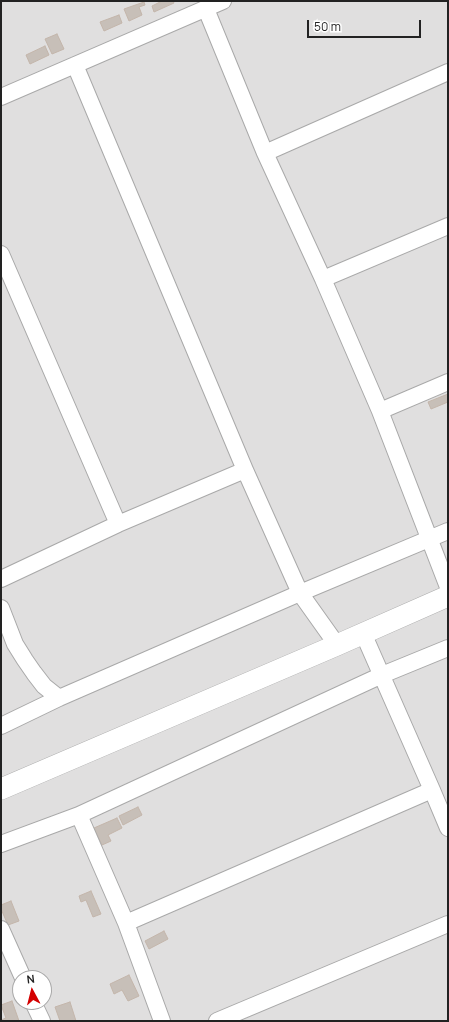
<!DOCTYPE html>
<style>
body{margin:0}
#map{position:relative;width:449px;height:1022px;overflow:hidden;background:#f2efe9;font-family:Manrope,sans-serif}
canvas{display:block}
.frame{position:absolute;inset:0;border:2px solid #222;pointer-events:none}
.north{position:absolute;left:12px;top:970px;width:40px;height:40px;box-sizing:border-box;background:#fff;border:1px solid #a7a7a7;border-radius:50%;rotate:353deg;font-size:11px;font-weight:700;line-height:16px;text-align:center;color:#222}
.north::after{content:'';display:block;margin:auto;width:14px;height:18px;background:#d40000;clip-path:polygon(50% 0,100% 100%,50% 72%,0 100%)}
.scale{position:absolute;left:307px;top:20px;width:114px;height:18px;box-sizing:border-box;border:2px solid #222;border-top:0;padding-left:5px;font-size:12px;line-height:14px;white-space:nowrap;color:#222;-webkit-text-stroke:3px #fff;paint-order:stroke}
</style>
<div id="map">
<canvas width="449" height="1022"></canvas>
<div class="frame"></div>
<div class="north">N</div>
<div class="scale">50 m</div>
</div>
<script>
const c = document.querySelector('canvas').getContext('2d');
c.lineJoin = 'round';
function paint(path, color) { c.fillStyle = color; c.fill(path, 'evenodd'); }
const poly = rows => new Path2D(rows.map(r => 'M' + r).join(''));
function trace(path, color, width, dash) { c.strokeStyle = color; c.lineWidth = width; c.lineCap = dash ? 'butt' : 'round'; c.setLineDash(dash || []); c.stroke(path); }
paint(poly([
 [1,1,448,1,448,1021,1,1021],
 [20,978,44,978,44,1002,20,1002]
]), '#e0dfdf');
const building = poly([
 [162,1,173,1,174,3,154,12,152,6,162,1],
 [144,2,145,5,139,7,142,15,129,21,124,9,144,2],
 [119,15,122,23,104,31,100,22,119,15],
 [57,34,64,49,52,54,45,39,57,34],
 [45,46,49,55,30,64,26,55,45,46],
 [448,394,448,402,431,409,428,402,448,394],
 [138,807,142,815,123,825,119,816,138,807],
 [117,818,122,828,108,835,111,841,102,845,94,828,117,818],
 [91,891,101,914,93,917,86,900,81,902,79,896,91,891],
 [11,901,19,921,8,925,1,909,1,905,11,901],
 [164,931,168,939,149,949,145,941,164,931],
 [129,975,139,996,128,1001,122,990,114,994,110,984,129,975],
 [12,1001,19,1021,1,1021,1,1020,6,1018,1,1005,12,1001],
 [70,1002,76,1021,60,1021,55,1007,70,1002]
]);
paint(building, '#c7bfb8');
trace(building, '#c4b6ab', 1);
const minor = poly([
 [206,9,265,153,323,279,380,411,448,587],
 [1,97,223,1],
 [265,153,448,72],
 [1,254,118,524,245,470,75,65],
 [323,279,448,226],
 [380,411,448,382],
 [245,470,300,593,337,645],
 [1,579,118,524],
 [1,608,15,644,25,660,34,673,44,686,59,698,300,593,448,531],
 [363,633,432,790,448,828],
 [1,726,59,698],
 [79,815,126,923,162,1021],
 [1,844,79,815,382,675,448,648],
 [126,923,432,790],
 [1,929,23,978],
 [33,1002,42,1021],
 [217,1021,448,924]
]);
const tertiary = poly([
 [1,789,337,645,448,596]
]);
trace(minor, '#a9a9a9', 18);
trace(tertiary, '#a9a9a9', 22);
trace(minor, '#fff', 16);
trace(tertiary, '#fff', 21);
</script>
